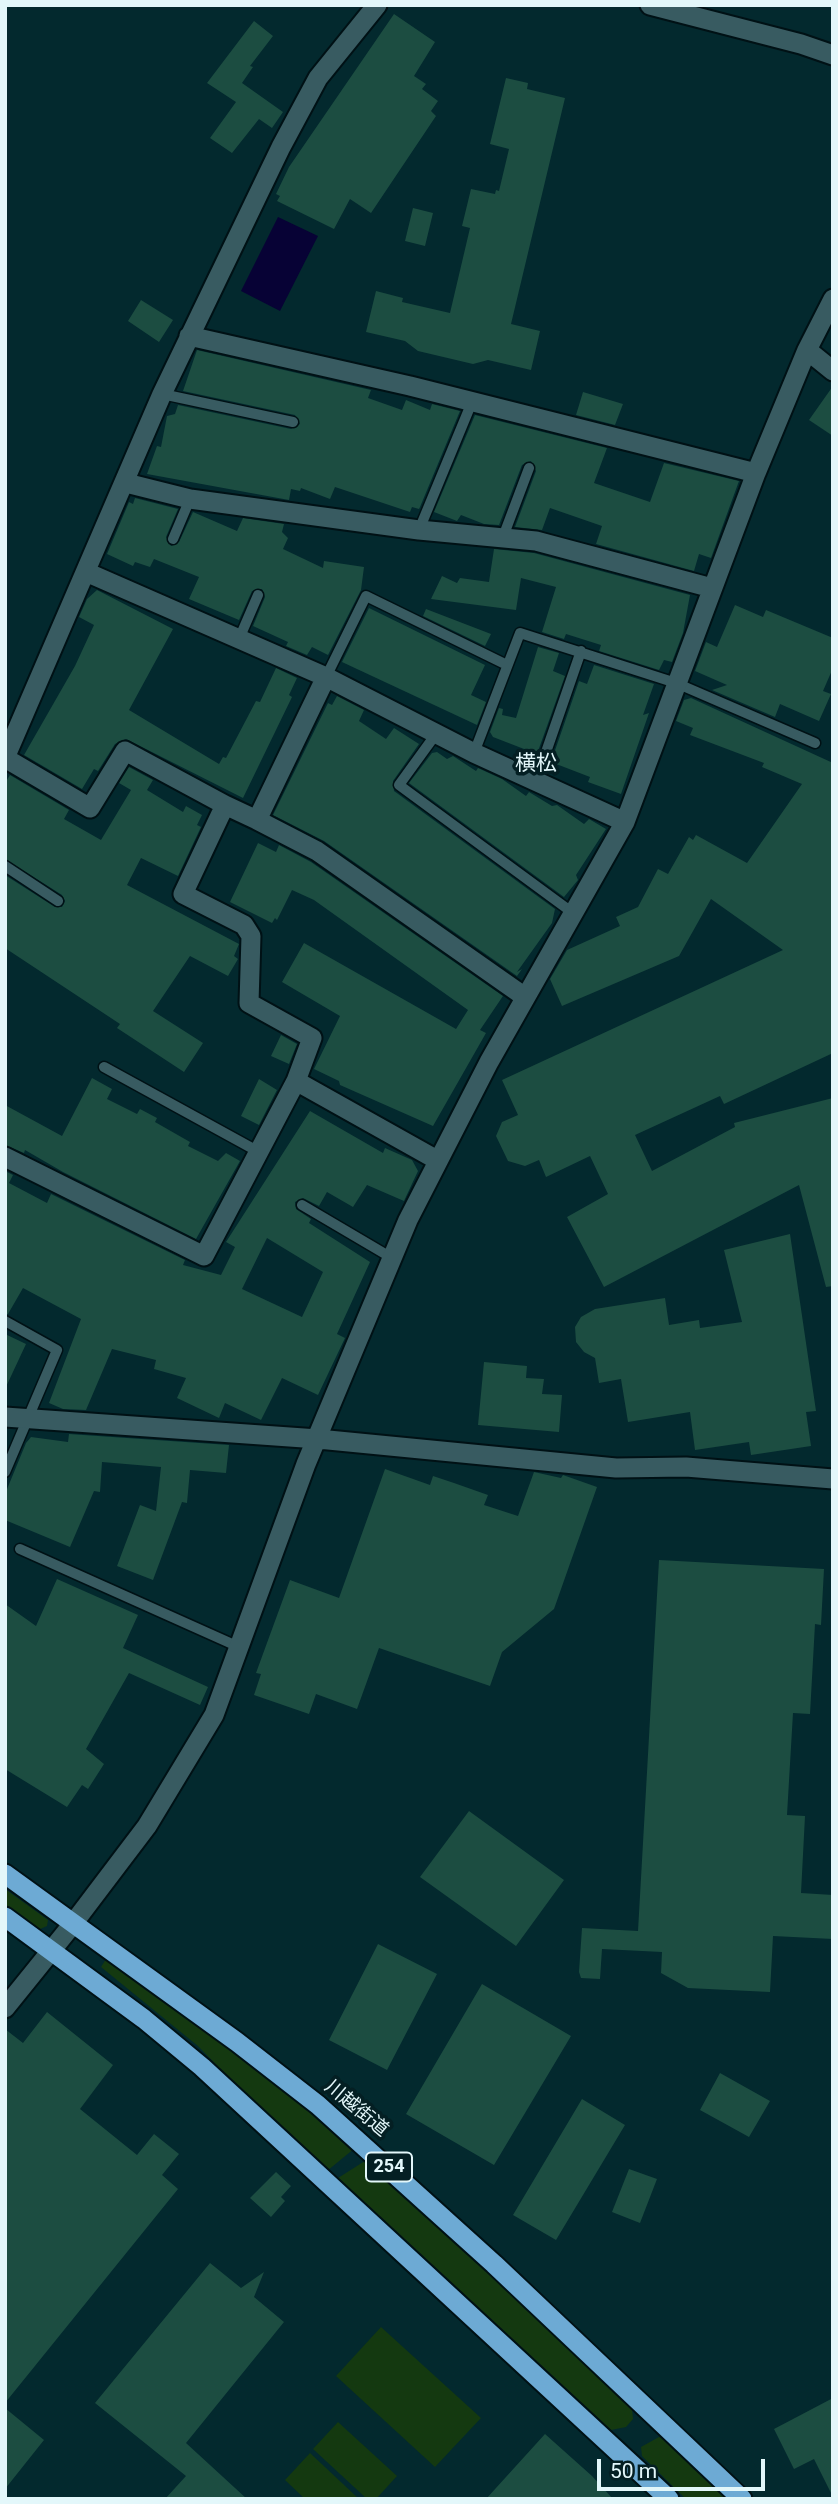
<!DOCTYPE html>
<meta charset="utf-8">
<style>
body{margin:0}
#map{position:relative;width:838px;height:2504px;overflow:hidden;background:#03292e;font-family:Roboto,sans-serif}
canvas{display:block}
.frame{position:absolute;inset:0;border:7px solid #e3f7fa;pointer-events:none}
.scale{position:absolute;left:597px;top:2459px;width:168px;height:32px;box-sizing:border-box;border:4px solid #e3f7fa;border-top:0;padding-left:9px;font-size:21px;line-height:24px;white-space:nowrap;color:#e3f7fa;-webkit-text-stroke:5px #041f23;paint-order:stroke}
</style>
<div id="map">
<canvas width="838" height="2504"></canvas>
<div class="frame"></div>
<div class="scale">50 m</div>
</div>
<script>
const c = document.querySelector('canvas').getContext('2d');
c.lineJoin = 'round';
function paint(path, color) { c.fillStyle = color; c.fill(path, 'evenodd'); }
const poly = rows => new Path2D(rows.map(r => 'M' + r).join(''));
function trace(path, color, width, dash) { c.strokeStyle = color; c.lineWidth = width; c.lineCap = dash ? 'butt' : 'round'; c.setLineDash(dash || []); c.stroke(path); }
function label(font, color, halo, rows, align = 'center') {
  c.font = font + ' Roboto,"Noto Sans JP",sans-serif'; c.lineWidth = 7; c.setLineDash([]); c.textBaseline = 'middle'; c.strokeStyle = halo; c.fillStyle = color; for (const [text, x, y, turn = 0] of rows) {
    c.save(); c.translate(x, y); c.rotate((+turn || 0) * Math.PI / 180); c.textAlign = isNaN(turn) ? turn : align; if (halo) c.strokeText(text, 0, 0); c.fillText(text, 0, 0); c.restore();
  }
}
paint(poly([
 [5,1889,48,1920,47,1926,38,1930,5,1906],
 [106,1959,240,2057,355,2148,327,2171,262,2112,198,2046,101,1967],
 [368,2159,632,2409,633,2419,626,2427,611,2430,338,2178],
 [381,2327,481,2418,435,2467,336,2376],
 [338,2422,397,2476,376,2499,367,2499,313,2449],
 [659,2437,666,2439,728,2499,686,2499,642,2456,641,2447],
 [310,2453,359,2499,305,2499,285,2480]
]), '#143910');
paint(poly([
 [278,217,318,236,280,311,241,291]
]), '#070235');
paint(poly([
 [394,14,435,42,414,76,426,84,422,89,438,101,431,111,436,116,371,213,350,199,334,229,277,201,280,196,276,194,289,167],
 [254,21,273,36,250,66,253,67,242,83,283,112,272,128,259,119,232,153,210,138,236,102,207,83],
 [506,78,528,83,527,89,565,98,511,324,540,331,531,370,488,360,473,364,418,351,405,341,366,332,376,291,403,298,402,302,450,313,470,228,462,226,471,189,495,194,496,190,499,191,509,149,490,144],
 [413,208,433,213,425,246,405,241],
 [141,300,173,320,159,342,128,321],
 [197,350,371,390,368,398,402,410,406,400,430,410,432,404,460,411,420,507,419,509,412,507,410,512,335,487,330,499,301,488,300,491,291,489,289,500,147,474,157,446,161,447,167,416,175,414,178,405,291,429,300,424,295,415,183,391],
 [833,386,833,436,809,420],
 [583,392,623,404,615,425,576,415],
 [475,415,607,448,594,483,650,502,664,463,739,481,711,558,699,554,694,571,596,544,602,526,550,508,542,530,515,527,536,471,531,461,522,465,499,525,484,524,461,515,457,521,434,512],
 [135,498,178,509,166,537,171,546,179,542,193,512,237,531,243,518,284,524,282,532,288,538,283,549,323,568,324,561,364,567,361,590,328,655,312,647,307,655,286,646,288,642,253,626,265,597,262,589,252,591,239,620,189,599,199,577,154,559,150,567,135,562,133,566,107,554,129,502,133,504],
 [494,549,534,553,690,595,683,633,672,662,664,660,659,670,599,651,601,645,566,634,564,639,542,632,556,587,521,578,516,610,431,599,442,576,457,583,460,578,489,582],
 [97,590,173,629,129,710,219,764,223,757,226,758,256,701,260,702,276,668,297,678,289,695,292,697,243,798,126,739,115,744,98,771,94,769,82,789,24,755,75,666,94,625,79,617,87,599],
 [735,605,763,617,766,610,833,638,833,668,823,691,831,694,819,721,780,704,775,717,712,690,727,685,695,671,706,642,717,647],
 [369,608,485,665,471,695,486,702,477,725,342,662],
 [426,609,491,634,485,646,423,616],
 [538,647,559,653,553,671,565,676,537,754,493,737,490,732,499,708,503,709,502,715,516,718],
 [594,665,654,684,643,715,649,713,621,794,588,782,590,777,551,762,579,681,587,684],
 [337,696,364,710,359,721,386,739,394,728,419,744,393,781,394,791,555,909,552,923,517,972,522,969,517,976,324,841,273,815,328,703,332,705],
 [691,698,833,763,833,1053,724,1104,720,1096,635,1135,652,1171,735,1127,734,1123,833,1098,833,1286,826,1287,799,1185,604,1287,567,1217,608,1194,590,1156,546,1177,539,1160,525,1166,508,1161,496,1136,502,1122,518,1115,502,1080,783,950,711,899,679,956,562,1006,550,979,567,950,620,926,616,917,638,907,658,869,668,874,689,837,693,840,696,835,747,863,802,784,762,767,764,763,690,735,693,728,676,721,684,700],
 [437,752,447,759,453,756,476,771,478,768,502,779,526,796,529,792,552,806,557,805,584,824,589,819,606,829,576,875,578,880,564,897,409,783,432,753],
 [129,767,153,780,147,790,183,812,186,806,202,815,197,825,201,827,178,876,141,858,127,885,239,944,234,956,238,959,228,976,190,956,153,1011,203,1043,184,1072,117,1028,120,1024,5,948,5,875,55,907,62,907,65,901,62,895,5,859,5,783,10,775,69,810,64,819,101,840,131,790,119,783],
 [258,843,276,852,279,845,311,862,503,996,480,1030,486,1033,433,1126,340,1085,339,1081,314,1069,340,1016,282,982,304,943,456,1029,468,1010,314,900,292,890,277,920,275,918,272,923,230,902],
 [281,1035,297,1044,289,1064,271,1056],
 [92,1078,112,1089,107,1099,137,1114,140,1109,157,1118,155,1122,190,1142,188,1146,218,1161,226,1153,240,1161,196,1239,63,1172,25,1150,24,1153,5,1145,5,1105,62,1136],
 [259,1079,277,1090,259,1125,241,1116],
 [310,1111,383,1153,385,1148,412,1160,418,1171,404,1201,367,1185,353,1207,327,1192,319,1206,303,1198,295,1202,296,1209,311,1219,309,1223,370,1262,337,1334,345,1338,318,1395,282,1378,261,1420,225,1403,219,1418,177,1398,186,1378,154,1369,156,1360,112,1349,86,1410,63,1409,49,1403,81,1319,23,1288,8,1314,5,1314,5,1171,13,1175,9,1183,47,1203,51,1194,185,1260,183,1265,221,1275,235,1247,226,1242],
 [267,1238,323,1272,302,1317,242,1289],
 [790,1234,816,1411,806,1412,811,1446,751,1455,749,1442,695,1450,690,1412,628,1422,621,1379,599,1383,595,1358,584,1352,576,1342,575,1327,581,1317,595,1309,665,1298,669,1325,699,1320,700,1328,742,1322,724,1250],
 [5,1334,26,1344,5,1389],
 [484,1362,527,1366,526,1378,544,1379,542,1394,562,1395,559,1432,478,1425],
 [69,1434,229,1445,226,1473,190,1470,187,1503,182,1502,153,1580,117,1566,140,1505,156,1511,161,1467,102,1462,100,1492,94,1491,70,1547,5,1520,5,1494,26,1443,31,1437,68,1442],
 [385,1469,430,1485,433,1476,454,1483,488,1495,484,1505,518,1516,534,1472,561,1478,563,1475,597,1487,554,1609,502,1652,490,1686,379,1648,357,1709,316,1694,309,1714,254,1695,261,1674,256,1673,290,1580,339,1598],
 [659,1560,824,1569,821,1625,815,1624,810,1714,793,1713,787,1815,805,1816,801,1893,833,1895,833,1939,773,1936,770,1992,688,1988,661,1973,662,1952,602,1949,600,1979,581,1978,579,1972,582,1928,638,1931],
 [57,1579,138,1615,123,1648,208,1687,200,1705,129,1673,86,1749,104,1764,88,1789,82,1785,67,1807,5,1769,5,1604,36,1626],
 [469,1811,564,1880,516,1946,420,1877],
 [378,1944,437,1974,387,2070,329,2040],
 [482,1984,571,2036,494,2165,406,2114],
 [47,2012,113,2065,80,2109,137,2155,154,2134,179,2154,162,2175,178,2189,5,2403,5,2029,23,2043],
 [720,2073,770,2101,749,2137,700,2110],
 [582,2099,625,2125,556,2240,513,2215],
 [629,2169,657,2179,640,2223,612,2212],
 [276,2172,291,2186,281,2197,285,2201,271,2217,250,2198],
 [210,2263,241,2288,264,2272,254,2297,284,2322,186,2443,247,2499,165,2499,186,2476,95,2403],
 [833,2398,833,2497,814,2459,794,2469,774,2429],
 [5,2408,44,2440,5,2489],
 [545,2434,592,2476,613,2499,486,2499]
]), '#1c4d41');
const service = poly([
 [162,394,293,422],
 [419,530,472,402],
 [503,537,529,468],
 [173,539,190,499],
 [239,639,258,595],
 [326,677,366,596,507,665],
 [436,734,399,785,573,913],
 [474,753,520,633,676,683,815,743],
 [536,781,581,651],
 [5,866,58,901],
 [104,1067,259,1152],
 [302,1205,392,1258],
 [5,1321,57,1350,5,1472],
 [20,1549,239,1647]
]);
const minor = poly([
 [650,5,801,44,833,55],
 [189,336,410,386,756,473],
 [807,350,833,371],
 [126,483,190,499,419,530,536,541,712,588],
 [86,572,326,677,474,753,625,822],
 [326,677,257,820,317,851,525,997],
 [5,758,162,394,281,147,318,78,377,5],
 [5,758,90,808,125,751,225,805],
 [296,1081,437,1160],
 [5,1157,204,1256,296,1081,312,1038,249,1003,251,936,244,925,183,894,225,805,257,820],
 [5,1417,318,1439,616,1468,686,1467,833,1479],
 [72,1925,147,1826,214,1715,306,1464,408,1220,489,1062,625,822,756,473,807,350,833,299]
]);
const tertiary = poly([
 [5,2008,72,1925]
]);
const trunk = poly([
 [5,1874,237,2042,318,2105,494,2264,742,2499],
 [5,1917,144,2019,202,2067,669,2499]
]);
trace(service, '#001115', 13);
trace(minor, '#001115', 23);
trace(tertiary, '#001115', 23);
trace(trunk, '#001115', 23);
trace(service, '#385b61', 10);
trace(minor, '#385b61', 19);
trace(tertiary, '#385b61', 19);
trace(trunk, '#6daad4', 19);
for (const [x, y, w] of [
 [389,2167,46]
]) { const box = new Path2D(); box.roundRect(x - w / 2, y - 14.5, w, 29, 5); c.fillStyle = '#041f23'; c.fill(box); trace(box, '#e3f7fa', 2); }
label('bold 18px', '#e3f7fa', null, [
 ["254",389,2167]
]);
label('19px', '#e3f7fa', '#041f23', [
 ["川越街道",356,2109,40]
]);
label('21px', '#e3f7fa', '#041f23', [
 ["横松",536,765]
]);
</script>
